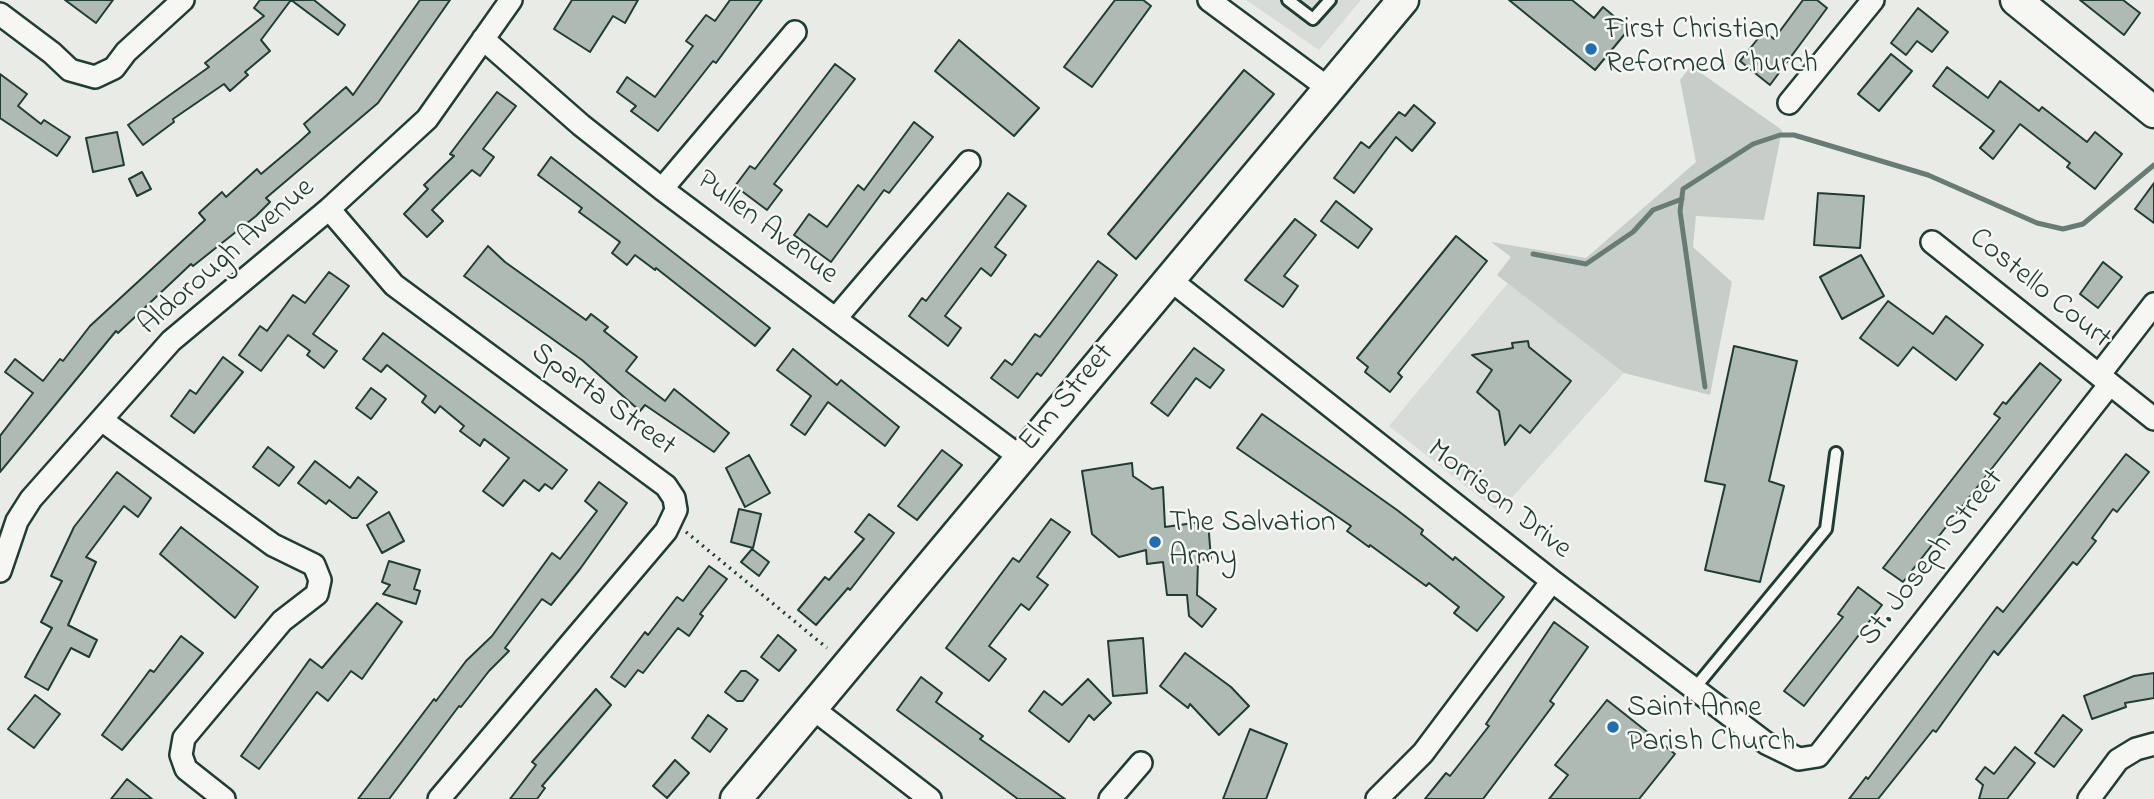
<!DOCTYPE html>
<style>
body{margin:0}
canvas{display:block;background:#e9ebe7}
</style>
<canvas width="2154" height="799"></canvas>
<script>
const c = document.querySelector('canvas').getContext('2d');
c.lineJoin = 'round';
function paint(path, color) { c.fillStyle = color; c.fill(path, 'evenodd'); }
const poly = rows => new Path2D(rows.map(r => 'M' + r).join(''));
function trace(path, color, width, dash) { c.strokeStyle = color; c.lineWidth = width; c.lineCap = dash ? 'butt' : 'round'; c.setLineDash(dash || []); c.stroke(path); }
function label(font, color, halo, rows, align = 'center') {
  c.font = font + ' "Indie Flower",sans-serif'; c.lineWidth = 5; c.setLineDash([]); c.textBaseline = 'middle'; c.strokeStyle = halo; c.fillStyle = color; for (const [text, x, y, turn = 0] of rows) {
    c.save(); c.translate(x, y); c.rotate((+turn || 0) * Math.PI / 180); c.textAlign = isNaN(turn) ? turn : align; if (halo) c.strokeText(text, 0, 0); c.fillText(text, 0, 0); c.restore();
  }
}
paint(poly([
 [1246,0,1361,0,1319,50],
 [1508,283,1624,373,1499,512,1389,426]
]), '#d8dcd8');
paint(poly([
 [1691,66,1782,130,1764,220,1696,216,1693,247,1732,282,1710,395,1624,373,1497,275,1511,257,1491,242,1586,258,1696,162,1680,80]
]), '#c7cec9');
trace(poly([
 [1533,254,1586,264,1633,232,1653,210,1682,199],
 [1705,387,1680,211,1683,189,1753,144,1780,135,1794,135,1928,175,2037,223,2063,229,2083,224,2154,165]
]), '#687c75', 5);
const building = poly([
 [65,0,113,0,96,23,65,0],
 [260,0,314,0,345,25,338,35,291,0,261,40,270,51,245,72,248,75,230,91,224,84,173,119,174,122,143,145,128,125,209,67,205,63,264,16,254,8,260,0],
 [420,0,450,0,378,103,266,198,270,202,256,216,193,266,191,264,118,333,116,331,0,472,0,436,33,393,5,372,15,359,43,381,60,359,63,361,90,326,205,220,199,213,222,192,226,197,257,169,261,174,299,142,310,132,304,124,346,87,353,95,420,0],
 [572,0,638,0,625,23,613,16,590,52,554,29,572,0],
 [730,0,762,0,716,63,713,61,658,131,631,111,636,106,617,92,627,77,655,97,693,46,686,41,706,15,715,21,730,0],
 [1115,0,1143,0,1151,6,1092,87,1064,67,1115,0],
 [1509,0,1572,0,1594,18,1603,7,1629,29,1595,70,1509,0],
 [1803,0,1817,0,1827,8,1770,85,1740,61,1764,31,1774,39,1803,0],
 [2080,0,2123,0,2140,13,2124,35,2080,0],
 [1918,8,1948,32,1932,52,1917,41,1906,55,1891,43,1918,8],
 [959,40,1039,108,1014,136,935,71,959,40],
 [1891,54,1912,71,1879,111,1858,94,1891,54],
 [835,64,855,79,774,184,782,190,767,210,735,186,750,166,755,169,835,64],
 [1947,67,1988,98,2000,81,2039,111,2042,107,2087,142,2095,132,2122,154,2095,189,2067,167,2070,163,2020,124,1993,159,1980,148,1994,131,1933,86,1947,67],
 [1244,70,1274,94,1136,259,1108,234,1244,70],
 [0,74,27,94,18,106,41,124,44,120,70,137,57,156,0,118,0,74],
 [497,92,516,106,483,149,494,157,480,176,472,170,432,210,443,221,427,237,404,214,428,189,424,185,454,156,450,154,497,92],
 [1414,105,1435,123,1412,151,1396,137,1354,193,1334,178,1361,142,1369,148,1399,112,1405,116,1414,105],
 [914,122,933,137,889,193,884,190,831,262,794,235,809,214,827,227,858,185,864,190,914,122],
 [117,132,124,165,93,172,86,138,117,132],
 [551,157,770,328,755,346,656,268,655,270,635,255,627,265,612,253,620,242,579,212,582,208,538,175,551,157],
 [142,172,151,189,137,196,129,179,142,172],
 [2154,183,2154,223,2135,209,2154,183],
 [1008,193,1026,206,995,247,1006,255,991,276,981,268,945,316,961,328,948,346,909,316,922,298,926,301,1008,193],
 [1818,193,1864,196,1860,248,1814,245,1818,193],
 [1336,201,1372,229,1358,248,1321,221,1336,201],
 [1295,219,1316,235,1284,276,1298,286,1283,307,1245,280,1295,219],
 [1456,236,1487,261,1398,373,1402,377,1390,392,1365,372,1368,367,1357,358,1456,236],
 [488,246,505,262,586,320,591,314,608,327,604,331,637,357,626,371,665,401,674,389,729,433,714,452,645,405,640,411,582,360,464,276,488,246],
 [1861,255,1884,296,1842,319,1820,277,1861,255],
 [1098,261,1117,275,1041,376,1037,373,1018,398,991,378,1005,360,1012,365,1035,334,1040,337,1098,261],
 [2103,262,2122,277,2098,308,2080,294,2103,262],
 [329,272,349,286,313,334,337,351,324,368,307,355,310,351,288,335,261,371,239,355,260,326,267,331,293,295,305,303,329,272],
 [1888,301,1933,334,1946,316,1983,345,1956,380,1913,347,1898,366,1860,338,1888,301],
 [383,333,567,470,552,489,545,484,539,491,524,480,503,506,483,491,509,458,484,439,480,446,460,431,464,426,440,406,435,413,422,402,426,396,387,365,381,372,363,359,383,333],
 [1528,341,1529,347,1571,381,1530,433,1520,425,1505,445,1499,411,1477,392,1492,370,1472,355,1513,348,1512,343,1528,341],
 [1734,346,1797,361,1769,481,1784,486,1760,582,1705,570,1725,485,1705,481,1734,346],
 [1194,348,1224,370,1210,388,1196,378,1168,416,1151,403,1194,348],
 [793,349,837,385,841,380,899,427,885,446,828,402,805,435,791,425,811,396,777,370,793,349],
 [223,357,243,372,194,433,171,416,190,390,196,394,223,357],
 [2040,363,2061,380,1903,582,1883,568,2000,418,1994,414,2003,402,2006,404,2040,363],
 [371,388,386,399,371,419,356,408,371,388],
 [1262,414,1397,510,1423,530,1421,534,1453,560,1455,557,1504,597,1477,631,1454,613,1459,607,1429,583,1426,586,1370,545,1369,547,1347,531,1351,526,1237,448,1262,414],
 [268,447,294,467,279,486,253,467,268,447],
 [942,450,962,465,917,520,898,506,942,450],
 [2126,454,2149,472,2117,512,2113,509,2092,538,2096,541,2077,565,2073,562,1998,655,1994,651,1936,732,1933,730,1878,799,1849,799,1866,777,1868,779,1997,607,2003,612,2126,454],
 [749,455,770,493,745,507,726,468,749,455],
 [315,461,350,488,358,477,377,492,357,518,352,518,329,500,326,504,298,483,315,461],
 [1132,463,1133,476,1152,489,1163,487,1165,527,1208,521,1211,559,1198,560,1197,595,1216,609,1202,627,1189,616,1187,595,1167,595,1163,562,1147,564,1146,550,1119,557,1092,534,1082,471,1132,463],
 [117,472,151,498,138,517,124,506,86,557,96,562,68,625,97,640,89,657,71,648,48,690,25,677,52,628,41,622,62,581,51,576,74,527,117,472],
 [599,482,627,503,580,569,551,605,542,599,505,648,509,651,489,671,461,707,459,706,389,799,358,799,434,699,436,701,466,661,492,636,552,553,560,559,597,511,585,501,599,482],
 [739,509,761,514,753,548,731,542,739,509],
 [389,512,404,541,382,553,367,525,389,512],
 [869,514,894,533,850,590,848,588,816,625,798,610,825,577,829,580,864,539,855,532,869,514],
 [1051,519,1070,532,1037,577,1048,585,1029,610,1021,604,989,646,1006,659,989,681,946,648,1013,558,1019,562,1051,519],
 [181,527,258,587,235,618,160,554,181,527],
 [752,549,769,562,759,576,741,562,752,549],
 [389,561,420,570,414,589,420,591,416,604,383,594,390,585,382,582,389,561],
 [709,566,727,579,700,614,703,616,689,636,678,628,643,673,638,670,625,687,611,677,645,632,648,635,677,597,683,601,709,566],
 [1858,587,1882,605,1804,706,1784,691,1843,617,1838,614,1858,587],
 [377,603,402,622,362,679,351,671,328,701,317,692,259,769,241,756,310,659,322,668,377,603],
 [1554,622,1588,647,1550,701,1554,704,1483,799,1425,799,1446,773,1450,776,1489,726,1486,724,1554,622],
 [778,635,796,650,779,671,761,657,778,635],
 [181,636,203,653,122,750,102,735,150,670,154,672,181,636],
 [1143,638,1147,693,1113,696,1108,641,1143,638],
 [1185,653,1231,687,1249,706,1219,735,1190,704,1188,708,1160,686,1185,653],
 [741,671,746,671,758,680,743,701,737,701,725,692,741,671],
 [2154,673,2154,698,2125,703,2126,707,2092,719,2084,696,2134,676,2154,673],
 [921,677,942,693,936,702,983,736,980,739,1065,799,1018,799,897,710,921,677],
 [1088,679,1111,703,1094,720,1089,715,1069,742,1029,711,1044,691,1062,705,1088,679],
 [596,689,611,705,542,786,545,788,537,799,510,799,536,765,532,762,596,689],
 [35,695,60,714,34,748,8,729,35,695],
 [1607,700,1675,754,1639,799,1549,799,1568,775,1555,765,1607,700],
 [708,715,727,729,710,752,692,738,708,715],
 [2063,715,2082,730,2054,767,2035,753,2063,715],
 [1250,729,1287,744,1266,799,1223,799,1250,729],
 [2015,747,2035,763,2007,799,1979,799,1983,785,1976,779,1985,767,1994,774,2015,747],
 [675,760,689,773,667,798,653,786,675,760],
 [127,779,152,799,111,799,127,779]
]);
paint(building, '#b0bab5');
trace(building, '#1f3d34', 2);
const lane = poly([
 [1288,0,1313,19,1330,0],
 [1694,689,1826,529,1836,453]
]);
const street = poly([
 [1209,0,1328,88],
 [0,14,52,53,70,70,95,77,114,68,126,52,183,0],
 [483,39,581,125,662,189,1020,457],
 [1789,103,1873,0],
 [662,189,795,32],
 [329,209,394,285,666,486,674,498,676,510,666,531,439,799],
 [1932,242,2154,419],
 [1168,278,1552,581,1766,743,1799,759,1818,756,2110,384],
 [836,318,969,162],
 [2099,375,2154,304],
 [103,421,273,545,314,565,320,580,317,594,282,621,184,738,181,755,186,769,224,799],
 [0,571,17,521,31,499,171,341,329,209,427,119,511,0],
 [812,708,930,799],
 [1110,799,1141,763],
 [1377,799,1423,753,1552,581],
 [2089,799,2118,760,2136,749,2154,744]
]);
const secondary = poly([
 [2016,0,2154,112],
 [736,799,1403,0]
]);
trace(lane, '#1f3d34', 16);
trace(street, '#1f3d34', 26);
trace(secondary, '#1f3d34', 35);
trace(poly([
 [686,532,827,648]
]), '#1f3d34', 3.5, [2, 5]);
trace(lane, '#f6f6f2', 10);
trace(street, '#f6f6f2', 21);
trace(secondary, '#f6f6f2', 30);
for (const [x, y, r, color] of [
 [1591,49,7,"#1f6fb2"],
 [1155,542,7,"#1f6fb2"],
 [1613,727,7,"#1f6fb2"]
]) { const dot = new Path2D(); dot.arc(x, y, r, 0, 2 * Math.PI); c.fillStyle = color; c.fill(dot); trace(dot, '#f6f6f2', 2.5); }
label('30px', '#1f3d34', '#f6f6f2', [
 ["First Christian",1605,32],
 ["Reformed Church",1605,66],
 ["The Salvation",1169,525],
 ["Army",1169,559],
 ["Saint Anne",1627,710],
 ["Parish Church",1627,744]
], 'left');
label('30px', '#1f3d34', '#f6f6f2', [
 ["Pullen Avenue",766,229,37],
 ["Aldorough Avenue",228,258,-41],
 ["Costello Court",2039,290,39],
 ["Elm Street",1068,399,-50],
 ["Sparta Street",602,401,36],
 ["Morrison Drive",1498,501,38],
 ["St. Joseph Street",1933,559,-52]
]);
</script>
